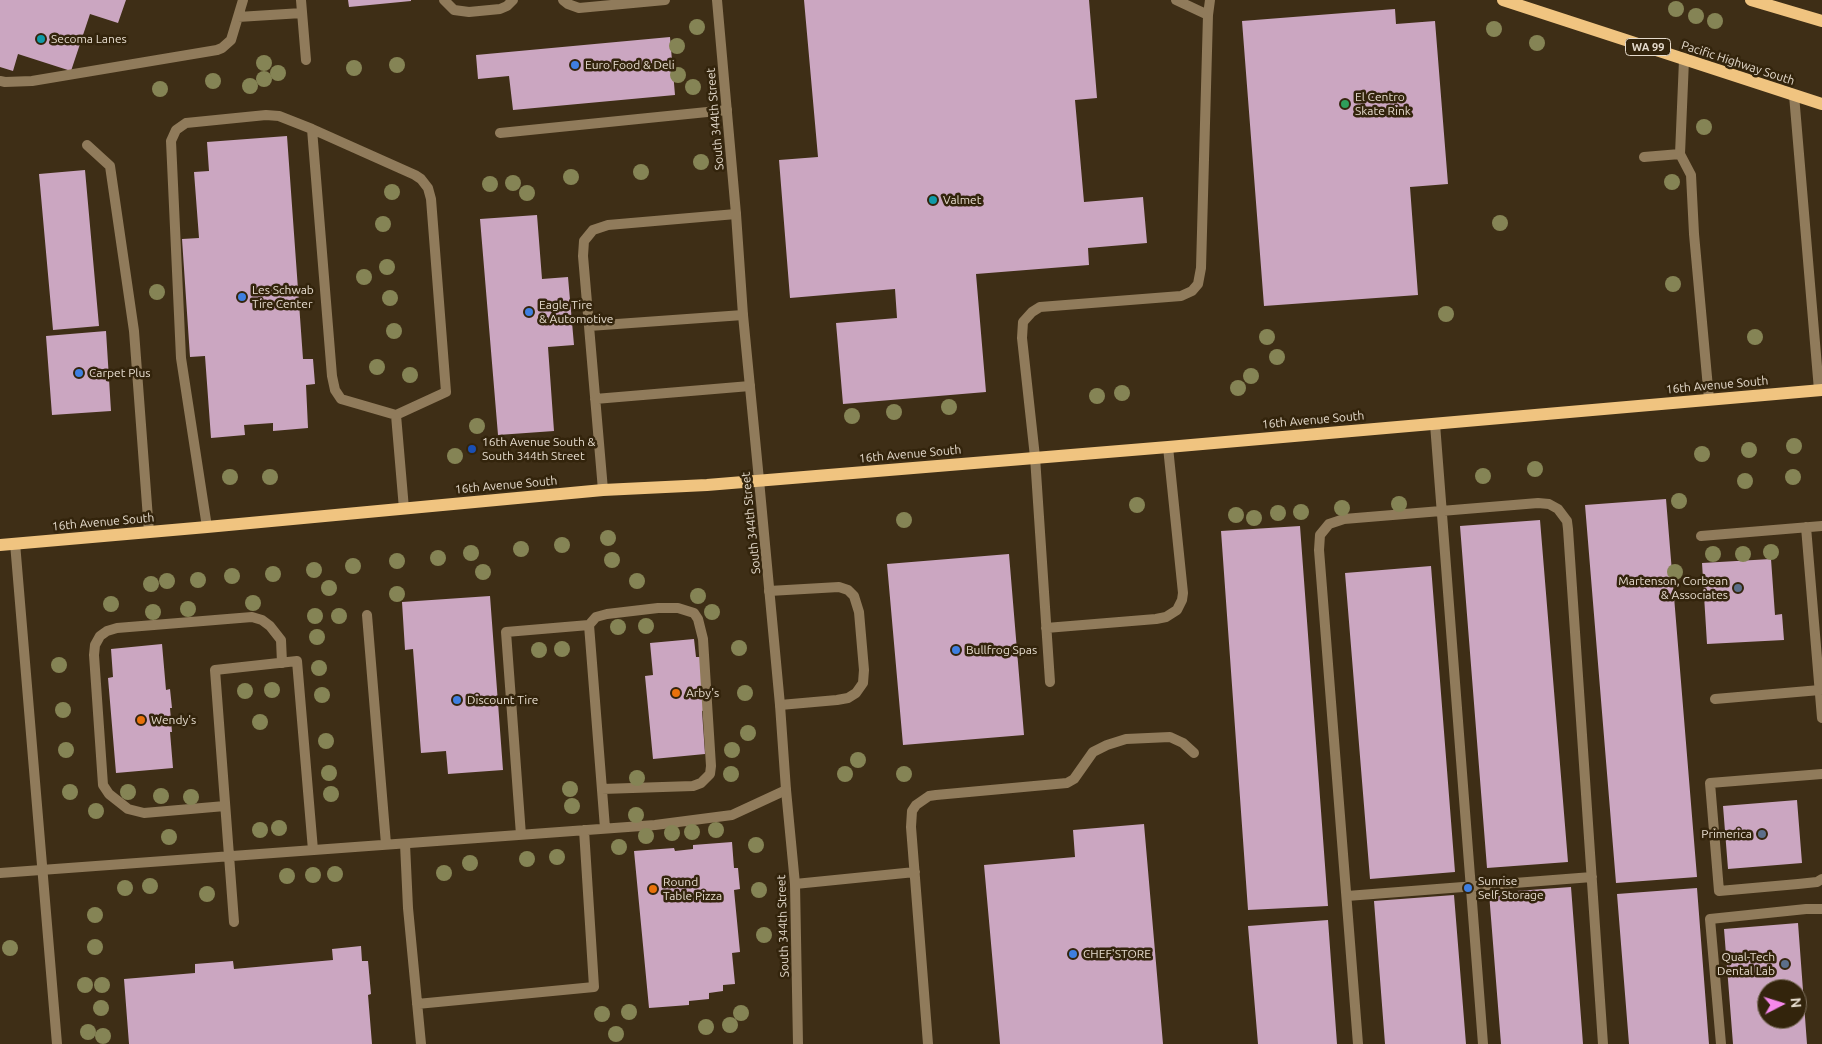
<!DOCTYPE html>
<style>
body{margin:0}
#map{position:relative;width:1822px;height:1044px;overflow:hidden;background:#3e2e16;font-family:Ubuntu,sans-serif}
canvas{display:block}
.north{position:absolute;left:1757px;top:979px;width:50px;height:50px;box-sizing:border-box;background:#33240c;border:1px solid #7a6d59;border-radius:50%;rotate:85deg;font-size:14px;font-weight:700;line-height:20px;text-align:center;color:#e5dbcd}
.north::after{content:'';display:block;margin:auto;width:18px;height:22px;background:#f688ed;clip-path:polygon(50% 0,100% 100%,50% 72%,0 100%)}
</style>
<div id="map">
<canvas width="1822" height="1044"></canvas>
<div class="north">N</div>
</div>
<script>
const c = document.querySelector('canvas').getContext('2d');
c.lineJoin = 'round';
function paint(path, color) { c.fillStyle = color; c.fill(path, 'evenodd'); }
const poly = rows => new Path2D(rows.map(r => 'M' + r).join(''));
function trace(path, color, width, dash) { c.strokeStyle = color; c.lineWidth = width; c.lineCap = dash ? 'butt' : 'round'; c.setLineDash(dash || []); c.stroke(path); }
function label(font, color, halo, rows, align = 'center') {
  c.font = font + ' Ubuntu,sans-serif'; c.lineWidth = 5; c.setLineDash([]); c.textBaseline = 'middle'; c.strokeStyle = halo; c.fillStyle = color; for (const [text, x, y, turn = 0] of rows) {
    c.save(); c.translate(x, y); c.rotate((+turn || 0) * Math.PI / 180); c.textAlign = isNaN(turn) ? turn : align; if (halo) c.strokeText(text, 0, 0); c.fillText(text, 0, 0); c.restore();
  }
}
paint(poly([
 [0,0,126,0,118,23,90,14,71,71,18,54,13,71,0,67],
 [348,0,411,0,411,1,349,7],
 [804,0,1089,0,1097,98,1075,100,1084,202,1143,197,1147,243,1088,248,1089,265,976,274,986,392,843,404,836,323,897,318,895,289,790,298,779,160,818,157],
 [1395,9,1396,24,1435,21,1448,184,1410,187,1418,295,1264,306,1242,21],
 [670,37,675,95,513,110,509,76,478,79,476,55],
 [287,136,303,359,313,359,315,384,306,385,308,428,273,431,273,423,244,425,245,435,211,438,205,356,190,357,182,239,199,238,194,172,209,171,207,142],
 [85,170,99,326,53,330,39,174],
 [537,215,542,279,568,277,574,345,548,347,554,431,498,435,480,219],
 [106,331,111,411,52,415,46,336],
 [1666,499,1697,877,1616,883,1585,505],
 [1540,520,1568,862,1487,868,1460,526],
 [1300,526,1328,906,1248,910,1221,531],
 [1009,554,1024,735,903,745,887,564],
 [1771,559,1775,615,1782,614,1784,640,1707,644,1702,563],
 [1431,566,1455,872,1370,879,1345,573],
 [490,596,503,770,448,774,446,751,421,753,413,649,405,650,402,602],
 [694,639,696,657,701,657,706,710,702,711,705,754,653,759,645,676,653,675,650,643],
 [162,644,166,690,170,689,172,708,170,708,172,732,170,732,173,768,116,773,108,678,113,677,111,649],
 [1797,800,1802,863,1728,869,1723,806],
 [1144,824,1163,1044,1000,1044,984,865,1075,857,1073,830],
 [732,842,734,868,738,868,740,889,734,890,740,952,732,953,735,984,723,985,723,991,709,993,709,999,689,1001,689,1005,649,1008,634,851,674,848,675,851,693,849,693,845],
 [1571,887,1583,1044,1501,1044,1489,893],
 [1697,888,1709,1044,1629,1044,1617,894],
 [1454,895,1466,1044,1385,1044,1374,901],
 [1328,920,1337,1044,1258,1044,1248,926],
 [1798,923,1807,1044,1733,1044,1724,929],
 [1767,989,1797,989,1797,1019,1767,1019],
 [361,946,362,961,368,961,371,994,368,995,372,1044,129,1044,124,979,195,973,195,964,233,961,234,969,333,960,332,949]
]), '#cba6c1');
trace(poly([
 [301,0,306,60],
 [444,0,454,10,469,12,500,9,507,6,513,0],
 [563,0,568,4,579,8,665,0],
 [1176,0,1208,15],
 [238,17,302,13],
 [1684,60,1680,154,1691,175,1694,234,1709,399],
 [0,81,5,82,32,81,217,50,222,48,231,40,243,0],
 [1794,95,1819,390],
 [500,133,727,110],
 [87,145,110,166,134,331,149,532],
 [1644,157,1680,154],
 [589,326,743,315],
 [595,399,750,386],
 [396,415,404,509],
 [1435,424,1483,1044],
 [603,490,583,256,584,241,593,230,608,225,736,214],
 [207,527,181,358,171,141,176,130,186,123,266,115,279,116,312,129,415,175,421,179,428,188,431,199,446,392,396,415,341,399,335,390,332,376,312,129],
 [1806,527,1822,718],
 [1701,536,1822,526],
 [769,591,839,587,848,590,854,596,859,612,864,670,863,683,856,693,848,698,837,700,780,705],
 [367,615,386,844],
 [589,625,596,617,607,614,658,608,678,608,694,613,698,619,703,639,711,766,710,774,701,783,693,786,602,789],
 [1046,628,1156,619,1166,617,1177,610,1182,600,1183,593,1168,447],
 [1050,682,1035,457,1022,338,1023,322,1032,312,1040,307,1181,296,1192,291,1198,284,1201,268,1208,15,1210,0],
 [1715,699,1820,690],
 [1822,774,1710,783,1719,891,1798,884,1817,882,1822,879],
 [225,806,144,813,128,809,109,794,103,785,94,655,95,645,100,636,107,631,117,628,252,617,262,620,270,626,281,640,282,663],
 [521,835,506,632,589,625,605,828],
 [405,844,408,908,421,1044],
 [0,873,655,825,732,815,786,790],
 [795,884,915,872],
 [1347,896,1592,877],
 [234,922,215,670,297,661,313,850],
 [417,1004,594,987,584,830],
 [928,1044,911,827,912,811,916,805,929,796,936,795,1067,783,1074,779,1093,752,1107,745,1126,739,1170,737,1183,743,1194,753],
 [1358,1044,1319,550,1320,535,1329,524,1344,519,1538,503,1549,504,1558,509,1567,521,1568,529,1603,1044],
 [1721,1044,1710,919,1806,909,1822,909]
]), '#907b5b', 10);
trace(poly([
 [759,480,780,705,786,790,795,884,798,1044],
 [15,543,57,1044]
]), '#907b5b', 10);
trace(poly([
 [717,0,736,214,743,315,759,480]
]), '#907b5b', 10);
trace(poly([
 [1503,0,1822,104],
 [1751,0,1822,21],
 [0,545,207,527,603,490,707,485,1168,447,1822,390]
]), '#f0c480', 12);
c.fillStyle = '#858455';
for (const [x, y] of [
 [1676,9],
 [1696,16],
 [1715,21],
 [697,27],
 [1494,29],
 [1537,43],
 [677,46],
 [264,63],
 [397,65],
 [354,68],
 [278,73],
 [678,75],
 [264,79],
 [213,81],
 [250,86],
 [693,87],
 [160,89],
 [1704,127],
 [701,162],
 [641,172],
 [571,177],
 [1672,182],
 [513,183],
 [490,184],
 [392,192],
 [527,193],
 [1500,223],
 [383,224],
 [387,267],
 [364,277],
 [1673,284],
 [157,292],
 [390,298],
 [1446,314],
 [394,331],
 [1267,337],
 [1755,337],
 [1277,357],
 [377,367],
 [410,375],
 [1251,376],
 [1238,388],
 [1122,393],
 [1097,396],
 [949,407],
 [894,412],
 [852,416],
 [477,426],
 [1794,446],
 [1749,450],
 [1702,454],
 [455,456],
 [1535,469],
 [1483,476],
 [230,477],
 [270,477],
 [1793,477],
 [1745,481],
 [1679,501],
 [1399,504],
 [1137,505],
 [1342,508],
 [1301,512],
 [1278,513],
 [1236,515],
 [1254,518],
 [904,520],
 [608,538],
 [562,545],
 [521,549],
 [1771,552],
 [471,553],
 [1713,554],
 [1743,554],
 [438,558],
 [612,560],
 [397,561],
 [353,566],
 [314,570],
 [483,572],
 [1675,572],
 [273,574],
 [232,576],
 [198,580],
 [167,581],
 [637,581],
 [151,584],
 [329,588],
 [397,594],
 [698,596],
 [253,603],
 [111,604],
 [188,609],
 [153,612],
 [712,612],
 [315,616],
 [339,616],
 [646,626],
 [618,627],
 [317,637],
 [739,648],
 [562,649],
 [539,650],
 [59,665],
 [319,668],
 [272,690],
 [245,691],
 [745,693],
 [322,695],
 [63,710],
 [260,722],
 [748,733],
 [326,741],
 [66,750],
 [732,750],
 [858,760],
 [329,773],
 [731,774],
 [845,774],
 [904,774],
 [637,778],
 [570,789],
 [70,792],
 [128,792],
 [331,794],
 [161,796],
 [191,797],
 [572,806],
 [96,811],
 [636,815],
 [279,828],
 [260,830],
 [716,830],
 [692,832],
 [672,833],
 [646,836],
 [169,837],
 [756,845],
 [619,847],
 [557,857],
 [527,859],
 [470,863],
 [444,873],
 [335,874],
 [313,875],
 [287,876],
 [150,886],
 [125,888],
 [759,890],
 [207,894],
 [95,915],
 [764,935],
 [95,947],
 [10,948],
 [85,985],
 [102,985],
 [101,1008],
 [629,1012],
 [741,1013],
 [602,1014],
 [730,1025],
 [706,1027],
 [88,1032],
 [616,1034],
 [103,1036]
]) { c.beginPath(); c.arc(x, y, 8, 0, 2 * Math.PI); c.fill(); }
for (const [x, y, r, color] of [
 [41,39,5,"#0f9aa8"],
 [575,65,5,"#3f7fe0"],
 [1345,104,5,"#2e9e5b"],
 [933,200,5,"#0f9aa8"],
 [242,297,5,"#3f7fe0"],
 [529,312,5,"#3f7fe0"],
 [79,373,5,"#3f7fe0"],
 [472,449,5,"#1a4fb4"],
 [1738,588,5,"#5c6f8a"],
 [956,650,5,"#3f7fe0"],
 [676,693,5,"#e8710a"],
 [457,700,5,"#3f7fe0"],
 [141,720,5,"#e8710a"],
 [1762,834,5,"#5c6f8a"],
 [1468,888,5,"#3f7fe0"],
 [653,889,5,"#e8710a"],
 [1073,954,5,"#3f7fe0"],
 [1785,964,5,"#5c6f8a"]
]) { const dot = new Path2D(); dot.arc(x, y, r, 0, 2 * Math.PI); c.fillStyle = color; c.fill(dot); trace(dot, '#33240c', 2); }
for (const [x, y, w] of [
 [1648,47,45]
]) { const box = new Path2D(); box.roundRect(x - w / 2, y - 8.5, w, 17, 4); c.fillStyle = '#33240c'; c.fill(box); trace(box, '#e5dbcd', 1); }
label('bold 11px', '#e5dbcd', null, [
 ["WA 99",1648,47]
]);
label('12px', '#e5dbcd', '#33240c', [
 ["Secoma Lanes",51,39],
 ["Euro Food & Deli",585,65],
 ["El Centro",1355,97],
 ["Skate Rink",1355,111],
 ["Valmet",943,200],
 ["Les Schwab",252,290],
 ["Tire Center",252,304],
 ["Eagle Tire",539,305],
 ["& Automotive",539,319],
 ["Carpet Plus",89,373],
 ["16th Avenue South &",482,442],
 ["South 344th Street",482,456],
 ["Martenson, Corbean",1728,581,"right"],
 ["& Associates",1728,595,"right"],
 ["Bullfrog Spas",966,650],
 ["Arby's",686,693],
 ["Discount Tire",467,700],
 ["Wendy's",151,720],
 ["Primerica",1752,834,"right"],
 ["Sunrise",1478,881],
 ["Self Storage",1478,895],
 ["Round",663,882],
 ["Table Pizza",663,896],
 ["CHEF'STORE",1083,954],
 ["Qual-Tech",1775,957,"right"],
 ["Dental Lab",1775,971,"right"]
], 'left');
label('12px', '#e5dbcd', '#33240c', [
 ["Pacific Highway South",1738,63,18],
 ["South 344th Street",715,119,-95],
 ["16th Avenue South",1717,385,-5],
 ["16th Avenue South",1313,420,-5],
 ["16th Avenue South",910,454,-5],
 ["16th Avenue South",506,485,-5],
 ["16th Avenue South",103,522,-5],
 ["South 344th Street",751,523,-96],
 ["South 344th Street",783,926,-92]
]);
</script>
